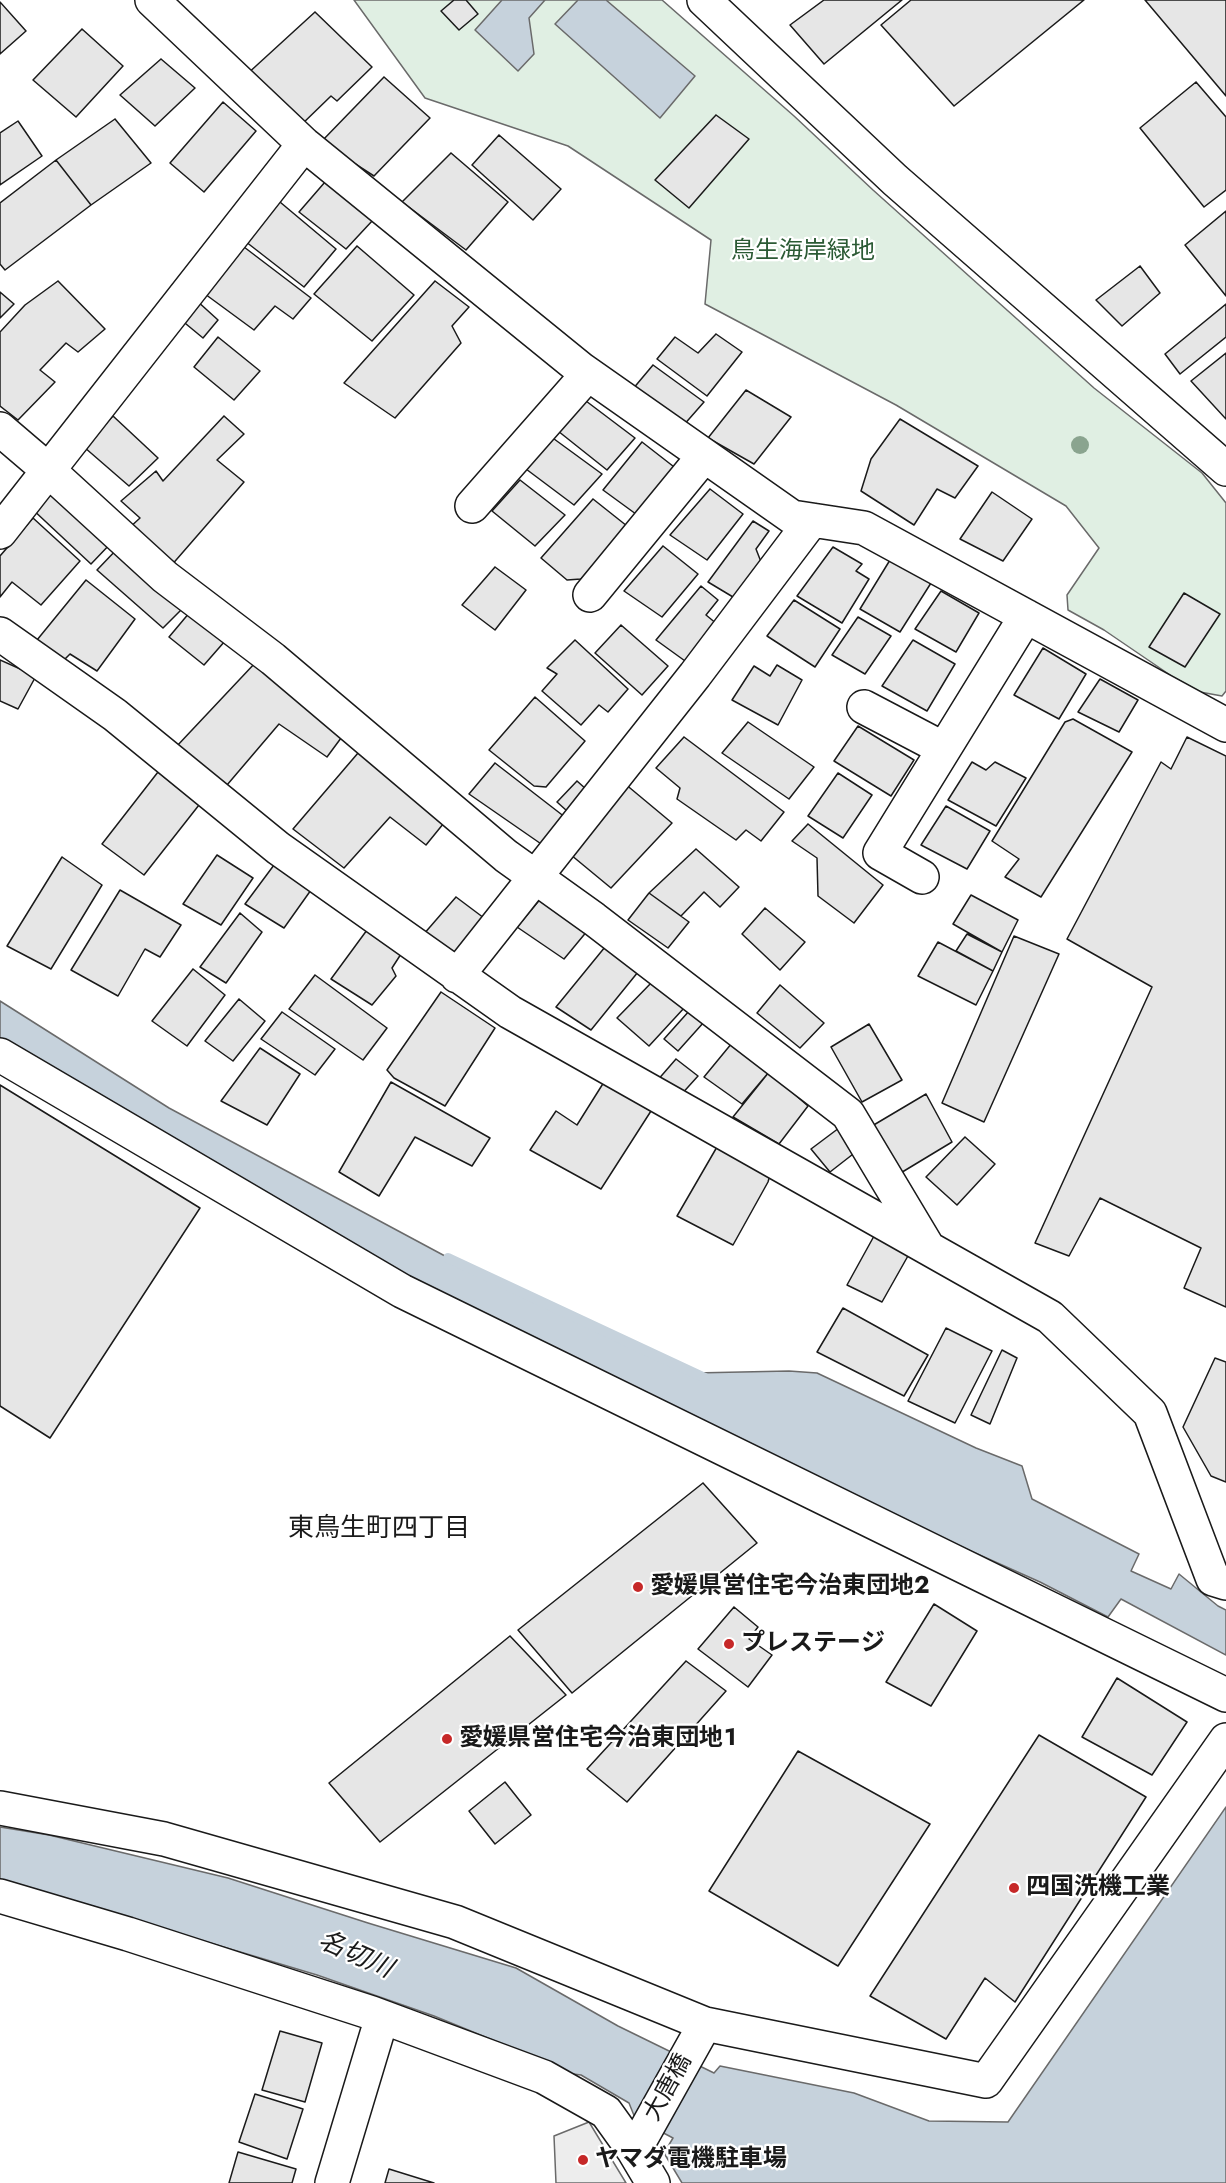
<!DOCTYPE html>
<meta charset="utf-8">
<style>
body{margin:0}
canvas{display:block;background:#fff}
</style>
<canvas width="1226" height="2183"></canvas>
<script>
const c = document.querySelector('canvas').getContext('2d');
c.lineJoin = 'round';
function paint(path, color) { c.fillStyle = color; c.fill(path, 'evenodd'); }
const poly = rows => new Path2D(rows.map(r => 'M' + r).join(''));
function trace(path, color, width, dash) { c.strokeStyle = color; c.lineWidth = width; c.lineCap = dash ? 'butt' : 'round'; c.setLineDash(dash || []); c.stroke(path); }
function label(font, color, halo, rows, align = 'center') {
  c.font = font + ' Jost,"Noto Sans JP",sans-serif'; c.lineWidth = 4.5; c.setLineDash([]); c.textBaseline = 'middle'; c.strokeStyle = halo; c.fillStyle = color; for (const [text, x, y, turn = 0] of rows) {
    c.save(); c.translate(x, y); c.rotate((+turn || 0) * Math.PI / 180); c.textAlign = isNaN(turn) ? turn : align; if (halo) c.strokeText(text, 0, 0); c.fillText(text, 0, 0); c.restore();
  }
}
const green = poly([
 [354,0,662,0,794,116,873,190,1094,388,1202,473,1226,503,1226,691,1222,696,1200,692,1173,677,1104,630,1068,610,1067,595,1099,548,1066,506,896,405,705,304,711,240,568,146,425,98,354,0]
]);
paint(green, '#e0efe3');
trace(green, '#6a6a6a', 1.5);
const parking = poly([
 [589,2122,626,2183,556,2183,554,2136,589,2122]
]);
paint(parking, '#ededed');
trace(parking, '#6a6a6a', 1.5);
const water = poly([
 [502,0,545,0,529,18,534,54,518,71,475,30,502,0],
 [578,0,606,0,695,76,660,118,555,24,578,0],
 [0,1001,169,1108,458,1263,694,1373,789,1371,817,1373,976,1448,1022,1466,1032,1499,1139,1554,1131,1571,1171,1589,1179,1574,1218,1606,1226,1610,1226,1655,1121,1599,1108,1617,1040,1582,935,1535,462,1311,0,1045,0,1001],
 [1226,1807,1226,2183,682,2183,664,2153,673,2138,635,2118,629,2103,581,2075,557,2072,495,2041,434,2016,317,1975,0,1880,0,1827,49,1835,228,1878,368,1923,516,1968,618,2026,714,2073,720,2066,854,2093,929,2121,1008,2122,1226,1807]
]);
paint(water, '#c6d2dc');
trace(water, '#6a6a6a', 1.5);
trace(poly([
 [448,1258,705,1378]
]), '#c6d2dc', 10);
const building = poly([
 [454,0,466,0,478,14,459,30,441,11,454,0],
 [824,0,902,0,824,64,790,25,824,0],
 [911,0,1084,0,954,106,881,25,911,0],
 [1145,0,1226,0,1226,96,1145,0],
 [0,2,26,31,0,54,0,2],
 [315,12,372,67,337,101,331,96,298,128,245,76,315,12],
 [82,29,123,66,76,117,33,80,82,29],
 [161,59,195,88,155,126,120,95,161,59],
 [384,77,430,118,374,176,321,142,384,77],
 [1196,82,1226,117,1226,190,1204,207,1140,128,1196,82],
 [223,102,256,131,204,192,170,163,223,102],
 [716,115,749,139,689,208,655,180,716,115],
 [115,119,151,163,91,205,56,160,115,119],
 [18,121,42,156,0,185,0,133,18,121],
 [499,135,561,189,533,220,472,165,499,135],
 [451,153,508,202,466,250,402,202,451,153],
 [56,160,91,205,5,270,0,264,0,203,56,160],
 [325,182,373,220,346,249,299,212,325,182],
 [274,197,336,249,304,287,241,238,274,197],
 [1226,211,1226,296,1185,245,1226,211],
 [357,246,414,295,372,341,314,294,357,246],
 [244,247,311,298,293,319,275,306,254,330,205,294,244,247],
 [1140,266,1160,293,1122,326,1096,300,1140,266],
 [58,281,105,329,78,352,66,343,40,370,55,382,18,420,0,406,0,332,25,305,58,281],
 [435,281,469,307,452,326,461,343,395,418,344,383,435,281],
 [0,292,14,304,0,318,0,292],
 [196,300,218,320,203,338,180,319,196,300],
 [1226,304,1226,337,1180,374,1165,354,1226,304],
 [716,334,742,352,707,396,657,359,675,337,698,353,716,334],
 [218,337,260,371,234,400,194,367,218,337],
 [1226,353,1226,419,1191,381,1226,353],
 [653,365,704,402,682,427,632,390,653,365],
 [746,390,791,417,754,464,708,438,746,390],
 [586,401,635,438,607,470,558,431,586,401],
 [113,416,158,458,129,486,84,447,113,416],
 [224,416,244,434,217,460,244,482,170,567,128,529,140,518,121,501,156,471,163,481,224,416],
 [900,419,978,466,955,498,937,489,914,525,861,491,871,459,900,419],
 [550,436,602,474,574,505,522,466,550,436],
 [642,442,678,470,640,517,603,490,642,442],
 [520,480,565,515,535,546,492,511,520,480],
 [53,485,113,541,91,564,30,507,53,485],
 [710,489,743,514,707,560,670,535,710,489],
 [992,492,1032,519,1003,561,960,539,992,492],
 [593,499,627,526,581,579,567,580,541,558,593,499],
 [33,518,80,561,41,605,12,582,0,597,0,556,33,518],
 [753,521,769,531,756,549,763,567,738,600,708,582,753,521],
 [663,546,698,574,662,617,624,591,663,546],
 [119,547,186,605,163,628,97,570,119,547],
 [833,547,862,564,856,571,869,579,842,623,797,596,833,547],
 [890,560,931,583,900,632,860,609,890,560],
 [495,567,526,590,495,630,462,605,495,567],
 [86,580,135,619,97,671,70,654,63,661,37,640,86,580],
 [701,586,718,600,706,615,723,629,692,666,656,640,701,586],
 [941,591,979,613,956,652,915,629,941,591],
 [1184,593,1220,614,1185,667,1149,647,1184,593],
 [794,600,840,629,815,667,767,636,794,600],
 [190,612,225,641,204,665,169,637,190,612],
 [858,617,891,636,865,674,832,655,858,617],
 [621,625,668,666,642,695,595,653,621,625],
 [575,640,628,689,608,712,599,705,581,725,542,691,557,674,547,668,575,640],
 [913,640,955,664,927,711,882,686,913,640],
 [1043,648,1086,674,1059,719,1014,695,1043,648],
 [0,660,36,676,18,709,0,701,0,660],
 [256,662,344,734,327,757,279,724,227,785,176,747,256,662],
 [777,665,802,680,778,725,732,700,754,666,770,676,777,665],
 [1100,679,1138,700,1119,732,1078,712,1100,679],
 [535,697,585,741,546,787,534,786,489,750,535,697],
 [1073,719,1132,752,1041,897,1005,877,1019,859,992,841,1065,722,1073,719],
 [748,722,814,767,789,799,722,753,748,722],
 [858,726,914,760,891,796,834,761,858,726],
 [684,737,784,812,761,841,746,830,736,840,677,799,680,788,656,768,684,737],
 [1187,737,1226,756,1226,1307,1184,1288,1201,1248,1100,1198,1069,1256,1035,1243,1152,987,1067,939,1161,762,1171,769,1187,737],
 [364,746,448,818,426,845,390,817,344,868,293,829,364,746],
 [972,762,986,770,995,762,1026,778,996,826,948,800,972,762],
 [495,763,570,821,547,848,469,794,495,763],
 [158,772,199,805,144,875,102,844,158,772],
 [838,773,872,795,843,838,808,816,838,773],
 [577,781,596,798,576,819,557,802,577,781],
 [624,783,672,823,611,888,565,850,624,783],
 [946,806,990,831,967,869,921,845,946,806],
 [808,824,883,885,854,923,818,896,817,858,792,841,808,824],
 [696,849,739,887,720,907,704,892,681,916,649,893,696,849],
 [217,855,253,878,221,925,183,904,217,855],
 [62,857,102,885,51,969,7,946,62,857],
 [274,865,311,890,284,928,245,904,274,865],
 [120,890,181,925,160,957,145,949,118,996,71,970,120,890],
 [649,893,689,922,668,948,628,920,649,893],
 [971,895,1018,920,1002,952,953,924,971,895],
 [456,897,488,921,460,960,423,935,456,897],
 [542,897,588,930,564,959,517,927,542,897],
 [765,908,805,942,780,970,742,934,765,908],
 [240,913,262,932,226,983,200,967,240,913],
 [367,930,401,954,392,968,396,976,372,1005,331,979,367,930],
 [967,934,1002,952,993,971,956,951,967,934],
 [1014,936,1059,954,984,1122,942,1103,1014,936],
 [938,942,993,971,976,1005,918,976,938,942],
 [605,947,638,972,591,1030,556,1007,605,947],
 [193,969,225,995,187,1046,152,1021,193,969],
 [315,975,387,1028,363,1060,289,1009,315,975],
 [653,981,685,1007,649,1046,617,1018,653,981],
 [780,985,824,1023,800,1048,757,1013,780,985],
 [441,992,495,1028,445,1106,394,1078,387,1070,441,992],
 [239,999,265,1021,233,1061,205,1041,239,999],
 [690,1010,704,1022,678,1051,664,1039,690,1010],
 [282,1012,335,1049,315,1075,261,1039,282,1012],
 [869,1024,902,1080,862,1102,831,1047,869,1024],
 [732,1043,769,1072,742,1104,704,1077,732,1043],
 [260,1048,300,1074,267,1125,221,1101,260,1048],
 [676,1059,698,1076,679,1097,656,1082,676,1059],
 [769,1072,808,1106,779,1144,733,1117,769,1072],
 [391,1082,490,1138,472,1166,415,1137,379,1196,339,1172,391,1082],
 [604,1082,651,1111,601,1189,530,1150,556,1111,577,1125,604,1082],
 [0,1085,200,1208,50,1438,0,1406,0,1085],
 [926,1094,952,1142,899,1174,872,1126,926,1094],
 [839,1128,857,1151,830,1172,811,1149,839,1128],
 [965,1137,995,1164,957,1205,926,1177,965,1137],
 [721,1140,771,1171,768,1182,733,1245,677,1216,721,1140],
 [879,1227,913,1247,882,1302,847,1285,879,1227],
 [843,1308,928,1355,904,1396,817,1352,843,1308],
 [946,1328,992,1351,955,1423,908,1401,946,1328],
 [1002,1350,1017,1358,990,1424,971,1415,1002,1350],
 [1215,1358,1226,1362,1226,1482,1211,1476,1183,1427,1215,1358],
 [703,1483,757,1543,572,1693,518,1630,703,1483],
 [934,1604,977,1631,931,1706,886,1682,934,1604],
 [734,1607,758,1627,749,1639,772,1655,748,1687,698,1649,734,1607],
 [510,1636,566,1695,380,1842,329,1783,510,1636],
 [686,1661,726,1691,627,1802,587,1769,686,1661],
 [1117,1678,1187,1722,1152,1775,1082,1737,1117,1678],
 [1039,1735,1146,1797,1015,2002,985,1978,946,2039,870,1996,1039,1735],
 [798,1751,930,1824,838,1966,709,1891,798,1751],
 [505,1782,531,1815,495,1844,469,1811,505,1782],
 [280,2031,322,2043,305,2102,262,2090,280,2031],
 [255,2094,303,2109,287,2159,239,2142,255,2094],
 [238,2152,296,2169,292,2183,229,2183,238,2152],
 [389,2169,434,2183,385,2183,389,2169]
]);
paint(building, '#e6e6e6');
trace(building, '#1a1a1a', 1.5);
const minor = poly([
 [152,0,304,144,581,369,792,517,864,528,1226,725],
 [0,429,48,470,165,577,273,659,506,856,594,919,848,1114,927,1246],
 [472,506,588,374],
 [0,532,304,144],
 [590,595,704,456],
 [0,634,115,715,278,848,510,1012,1050,1317,1150,1413,1213,1579,1226,1583],
 [864,707,944,749],
 [922,877,880,853,1026,616],
 [457,976,695,675,812,520],
 [0,1055,402,1291,1226,1695],
 [0,1808,164,1839,455,1922,705,2024,986,2081,1226,1740],
 [0,1896,128,1934,372,2013,544,2077,606,2112,634,2151],
 [332,2183,382,2017],
 [653,2183,634,2151,705,2024]
]);
const tertiary = poly([
 [704,0,895,180,1226,469]
]);
trace(minor, '#1a1a1a', 36);
trace(tertiary, '#1a1a1a', 36);
trace(minor, '#fff', 33);
trace(tertiary, '#fff', 33);
c.fillStyle = '#8aa48f';
for (const [x, y] of [
 [1080,445]
]) { c.beginPath(); c.arc(x, y, 9, 0, 2 * Math.PI); c.fill(); }
for (const [x, y, r, color] of [
 [638,1587,6,"#c62828"],
 [729,1644,6,"#c62828"],
 [447,1739,6,"#c62828"],
 [1014,1888,6,"#c62828"],
 [583,2160,6,"#c62828"]
]) { const dot = new Path2D(); dot.arc(x, y, r, 0, 2 * Math.PI); c.fillStyle = color; c.fill(dot); trace(dot, '#fff', 2); }
label('24px', '#2b5a34', '#fff', [
 ["鳥生海岸緑地",803,252]
]);
label('bold 24px', '#1a1a1a', '#fff', [
 ["愛媛県営住宅今治東団地２",650,1587],
 ["プレステージ",741,1644],
 ["愛媛県営住宅今治東団地１",459,1739],
 ["四国洗機工業",1026,1888],
 ["ヤマダ電機駐車場",595,2160]
], 'left');
label('24px', '#1a1a1a', '#fff', [
 ["大唐橋",669,2088,-61]
]);
label('26px', '#1a1a1a', '#fff', [
 ["東鳥生町四丁目",379,1530]
]);
label('italic 26px', '#1a1a1a', '#fff', [
 ["名切川",355,1956,24]
]);
</script>
